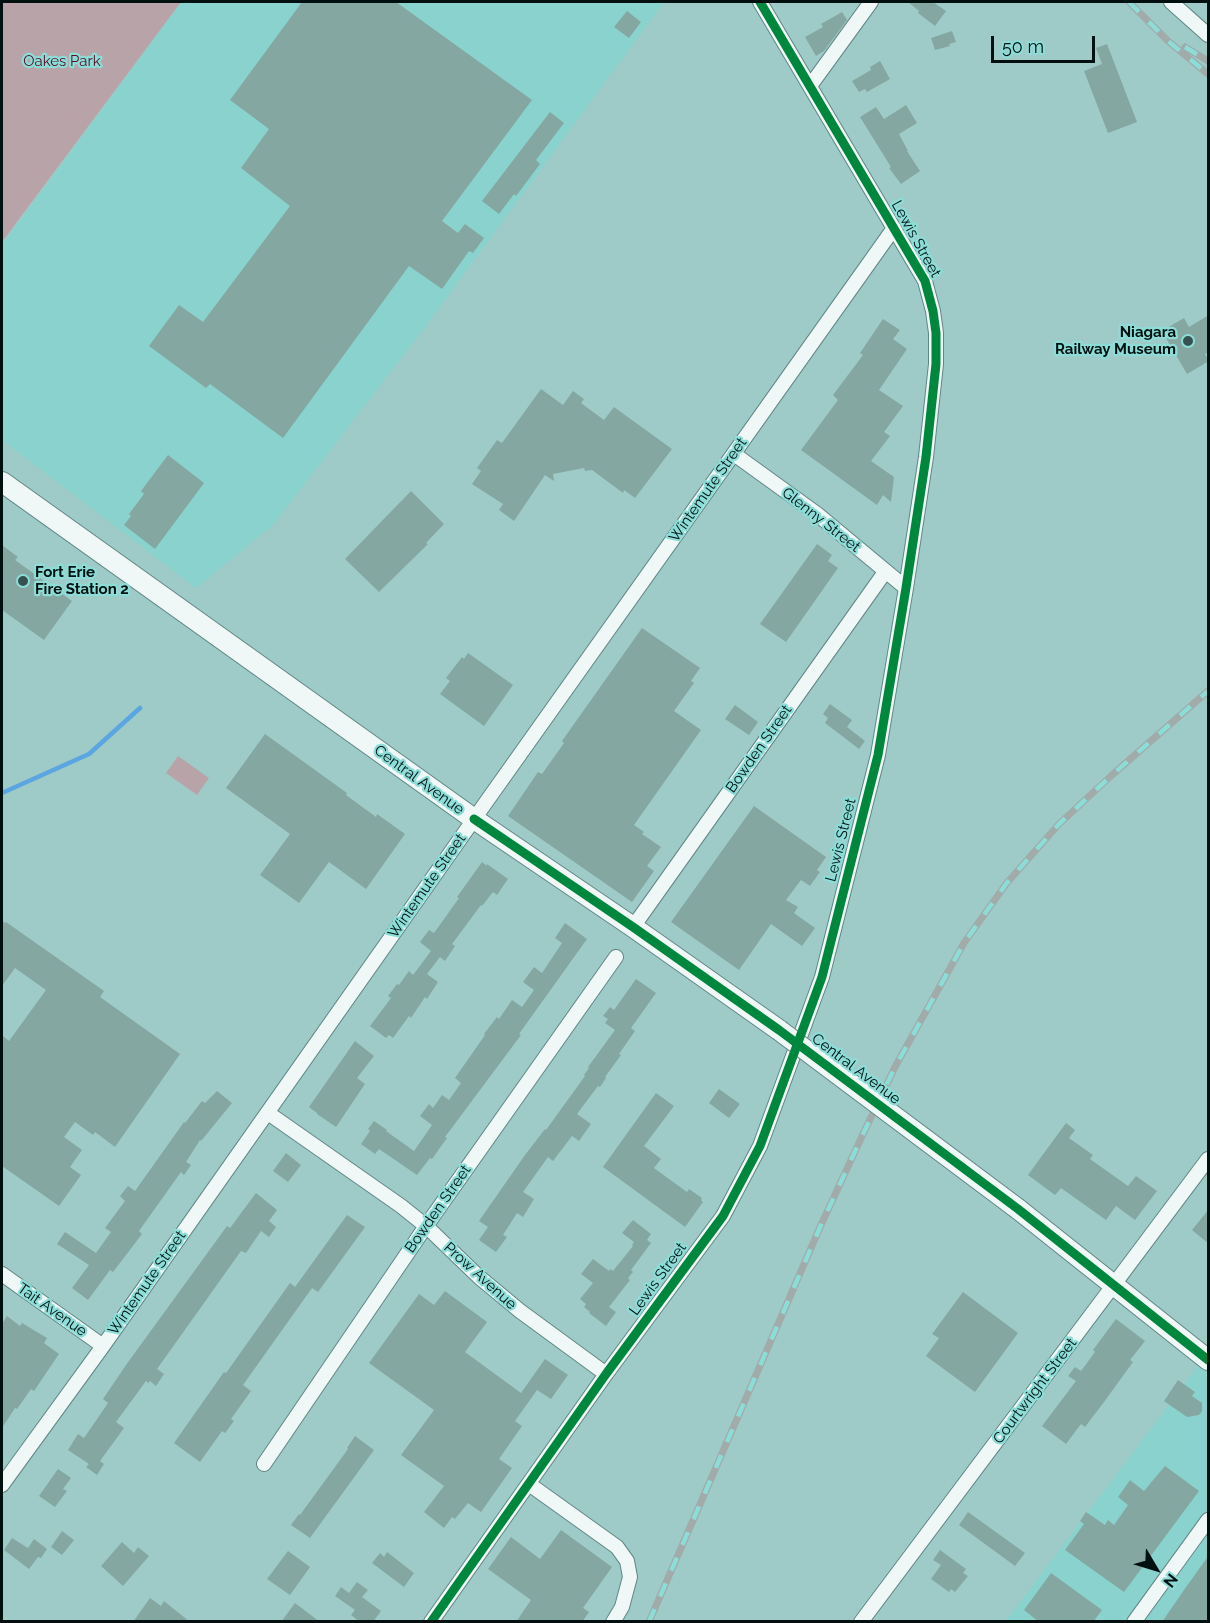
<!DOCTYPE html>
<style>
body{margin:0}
#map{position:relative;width:1210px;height:1623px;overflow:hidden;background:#9ecbc8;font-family:Raleway,sans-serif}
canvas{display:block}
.frame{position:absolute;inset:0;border:3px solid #00100f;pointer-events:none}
.north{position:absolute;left:1126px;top:1539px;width:60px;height:60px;-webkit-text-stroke:4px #8cddd8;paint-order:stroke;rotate:128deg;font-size:16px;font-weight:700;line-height:24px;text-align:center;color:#00100f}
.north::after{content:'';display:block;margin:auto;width:21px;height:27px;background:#00100f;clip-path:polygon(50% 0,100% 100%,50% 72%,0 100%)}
.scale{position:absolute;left:991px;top:36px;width:104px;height:27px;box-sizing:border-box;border:3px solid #00100f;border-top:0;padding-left:8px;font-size:18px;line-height:21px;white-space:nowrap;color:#00100f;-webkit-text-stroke:4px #8cddd8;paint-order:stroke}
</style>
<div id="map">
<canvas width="1210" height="1623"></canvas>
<div class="frame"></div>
<div class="north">N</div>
<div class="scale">50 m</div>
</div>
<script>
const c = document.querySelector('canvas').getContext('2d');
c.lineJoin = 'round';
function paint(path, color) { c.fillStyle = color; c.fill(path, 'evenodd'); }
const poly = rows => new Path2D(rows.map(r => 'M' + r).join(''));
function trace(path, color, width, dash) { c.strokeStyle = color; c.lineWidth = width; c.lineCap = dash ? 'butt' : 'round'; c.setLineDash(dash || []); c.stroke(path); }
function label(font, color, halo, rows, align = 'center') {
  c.font = font + ' Raleway,sans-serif'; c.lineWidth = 4.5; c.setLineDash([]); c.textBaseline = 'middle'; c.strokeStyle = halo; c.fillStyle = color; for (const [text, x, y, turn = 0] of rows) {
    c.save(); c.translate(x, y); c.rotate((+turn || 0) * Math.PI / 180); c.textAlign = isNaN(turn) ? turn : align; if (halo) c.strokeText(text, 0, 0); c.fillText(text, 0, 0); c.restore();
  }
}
paint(poly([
 [181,2,664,2,425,327,273,525,196,588,2,440,2,245],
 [1199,1365,1208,1373,1208,1621,1005,1622]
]), '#8ad2cd');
paint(poly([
 [2,2,181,2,2,242],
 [178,756,209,778,197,795,166,773]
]), '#b8a4a8');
trace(poly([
 [2,793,89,754,140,708]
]), '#5ba6e0', 4.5);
paint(poly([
 [302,2,396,2,532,100,442,221,458,233,465,224,484,238,473,253,469,251,442,289,409,266,283,438,210,384,206,388,149,346,179,305,203,322,290,206,241,168,269,129,230,100],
 [908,2,933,2,946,11,935,26,918,13,919,11],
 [627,11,641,22,629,38,614,27],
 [842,12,847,20,824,51,816,56,805,37,823,27,821,24],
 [952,31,956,42,949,44,950,46,935,50,931,38],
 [1107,44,1137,122,1108,133,1084,71,1102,64,1096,48],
 [880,61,890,79,867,92,865,89,859,92,852,81,871,70,870,67],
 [906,105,917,123,899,134,908,151,907,151,920,171,901,184,889,168,891,167,860,117,876,107,884,119],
 [550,112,564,123,536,160,540,164,516,196,514,194,499,214,482,201],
 [1209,315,1209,352,1205,354,1209,361,1187,374,1162,331,1184,318,1189,327],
 [883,319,900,330,893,339,907,349,879,390,903,406,884,432,890,436,871,461,894,477,891,502,883,495,877,505,801,450,838,400,833,395,863,355,860,353],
 [541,389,563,405,573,391,584,399,581,403,604,420,614,407,672,449,635,498,624,490,623,493,592,470,585,471,584,468,553,474,554,481,545,475,514,521,499,510,503,504,472,484,481,471,477,468,497,440,502,443],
 [168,455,204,483,155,549,124,525,131,516,129,514,144,494,141,491],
 [411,491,444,524,426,543,428,544,379,592,345,559],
 [817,544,832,555,828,561,838,568,786,642,760,624],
 [2,545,18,557,15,560,72,601,44,640,2,610],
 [642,628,700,668,691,681,694,683,674,711,701,730,634,825,644,832,642,834,661,847,647,866,654,871,632,902,508,816,538,772,542,774,564,743,562,741],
 [468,653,513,685,484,726,440,694,450,681,446,678,462,657,464,659],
 [830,704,852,720,847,727,865,741,859,749,825,723,828,718,823,714],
 [735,705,758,722,749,735,725,719],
 [265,734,347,793,346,795,376,817,377,814,405,834,366,889,329,862,299,903,260,875,290,834,226,788],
 [754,806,826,857,817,870,820,872,810,886,801,880,786,900,798,907,794,913,815,928,802,946,771,924,739,970,671,922],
 [482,862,487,866,487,864,508,879,497,895,493,892,482,906,481,905,452,944,455,946,445,961,440,957,427,974,438,982,427,999,425,997,411,1018,409,1016,393,1038,389,1035,386,1038,370,1026,391,998,388,996,397,984,399,985,409,971,413,975,431,951,420,942,429,930,434,933,459,898,457,897],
 [2,920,5,923,6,922,104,991,100,997,180,1054,115,1147,95,1132,93,1135,75,1122,64,1137,82,1150,70,1167,81,1175,59,1206,2,1166,2,1035,9,1041,46,990,15,968,2,986],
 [565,923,587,939,519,1034,521,1035,445,1137,447,1138,432,1159,430,1158,417,1175,379,1149,375,1154,361,1144,370,1131,368,1129,374,1121,387,1130,386,1131,414,1151,432,1125,420,1116,429,1104,433,1108,442,1095,449,1100,461,1083,455,1078,485,1035,484,1034,497,1017,499,1019,512,1000,522,1007,534,990,523,982,534,967,542,973,562,943,555,938],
 [636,979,656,993,631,1028,635,1031,619,1054,621,1055,605,1077,606,1078,600,1087,598,1086,577,1114,591,1124,579,1141,572,1136,553,1161,548,1157,523,1192,534,1199,523,1217,517,1213,503,1235,507,1237,496,1252,479,1240,488,1227,479,1221,525,1155,545,1129,546,1130,585,1076,584,1075,589,1068,588,1067,615,1030,605,1023,608,1019,603,1016,610,1007,614,1010],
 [355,1041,374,1056,357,1078,365,1084,336,1127,317,1114,317,1113,309,1107],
 [719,1089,740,1104,729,1118,709,1103],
 [217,1091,232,1103,201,1141,200,1140,186,1162,191,1165,184,1175,181,1172,139,1231,142,1234,113,1272,110,1270,88,1300,72,1288,89,1265,57,1244,65,1232,96,1253,111,1232,105,1228,125,1201,120,1196,128,1186,135,1191,184,1122,185,1123,202,1101,205,1103],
 [656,1093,674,1106,644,1146,661,1159,654,1168,687,1192,689,1189,702,1198,701,1200,703,1202,685,1227,603,1167],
 [1066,1123,1075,1130,1069,1138,1093,1155,1090,1159,1128,1186,1136,1176,1157,1191,1135,1220,1116,1206,1106,1220,1061,1188,1055,1195,1028,1175],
 [286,1153,301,1165,288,1182,273,1171],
 [256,1193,277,1210,269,1221,276,1227,269,1237,261,1231,246,1253,241,1251,157,1369,164,1374,156,1386,150,1381,148,1383,146,1381,116,1422,124,1428,100,1461,104,1464,97,1475,86,1467,89,1464,68,1450,78,1434,84,1438,108,1403,103,1399,126,1365,227,1226,230,1228],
 [1209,1209,1209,1244,1192,1230],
 [347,1215,365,1227,318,1292,312,1288,243,1385,251,1391,231,1419,234,1421,225,1433,222,1431,200,1462,174,1443,224,1372,226,1373,290,1283,295,1287],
 [633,1220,651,1234,647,1240,651,1243,631,1270,633,1272,628,1278,630,1280,609,1307,616,1312,606,1326,589,1313,590,1312,584,1307,586,1304,580,1299,593,1283,581,1274,593,1259,609,1271,610,1269,613,1271,633,1246,632,1245,634,1242,622,1233],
 [445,1291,487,1322,465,1352,521,1393,545,1359,568,1375,551,1399,537,1390,515,1421,522,1426,499,1459,512,1468,481,1512,468,1503,455,1519,452,1517,444,1528,424,1512,444,1486,401,1455,434,1410,369,1363,419,1294,434,1305],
 [963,1292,1018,1333,975,1392,926,1356,939,1338,932,1334],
 [7,1316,20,1326,22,1323,47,1338,44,1343,59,1354,34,1391,31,1389,17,1409,15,1408,2,1428,2,1324],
 [1116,1319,1145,1341,1130,1360,1133,1362,1104,1402,1085,1427,1081,1424,1066,1444,1042,1426,1076,1381,1068,1376,1075,1367,1081,1371,1095,1352,1093,1350],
 [1178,1380,1195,1392,1192,1396,1202,1403,1202,1411,1199,1415,1187,1417,1164,1401],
 [355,1436,374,1450,310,1538,291,1525,299,1514,300,1515,348,1449,347,1448],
 [1165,1466,1199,1491,1124,1592,1065,1550,1084,1524,1080,1521,1086,1512,1105,1525,1108,1520,1114,1525,1128,1505,1118,1497,1130,1480,1144,1491],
 [58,1469,71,1478,63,1489,67,1491,55,1507,39,1496],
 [968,1512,1025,1553,1015,1566,959,1525],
 [561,1530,612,1567,583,1608,589,1612,582,1622,516,1622,531,1600,488,1569,511,1537,540,1559],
 [62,1531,74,1540,62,1555,51,1547],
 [12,1538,28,1548,34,1539,47,1549,41,1558,38,1557,29,1569,4,1550],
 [122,1542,134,1553,138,1547,149,1556,123,1586,101,1566],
 [940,1550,966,1569,963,1573,968,1576,955,1592,951,1589,949,1592,931,1579,941,1565,933,1560],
 [288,1551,310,1567,290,1595,267,1579],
 [387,1552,414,1573,404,1587,372,1563,380,1553,384,1557],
 [1209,1555,1209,1622,1162,1622,1184,1590],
 [1051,1573,1102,1610,1093,1622,1039,1622,1024,1610],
 [357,1582,368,1590,362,1597,381,1611,373,1622,360,1622,351,1615,355,1610,335,1596,341,1587,349,1593],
 [150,1598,161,1606,164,1601,190,1622,133,1622],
 [295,1603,320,1622,281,1622]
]), '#85a7a1');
const minor = poly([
 [1171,2,1208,35],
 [810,86,871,2],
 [734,454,817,514,906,588],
 [633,927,885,572],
 [268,1113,401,1206,426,1226,479,1277,520,1311,606,1374],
 [2,1274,103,1346],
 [264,1464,426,1226,616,957],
 [529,1484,617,1547,627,1561,630,1577,622,1607,613,1622],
 [2,1485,103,1346,484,805,894,228],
 [431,1622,606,1374,723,1216,760,1146,822,977,878,755,906,588,926,457,936,364,936,333,933,311,925,281,760,2],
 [861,1622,1208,1159],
 [1134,1622,1208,1520]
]);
const secondary = poly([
 [2,482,474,819,633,927,779,1030],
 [1018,1209,1208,1360]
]);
trace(minor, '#608684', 16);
trace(secondary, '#608684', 22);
trace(minor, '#f0f7f7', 14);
trace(secondary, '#f0f7f7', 20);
const rail = poly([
 [1129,2,1168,41,1208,74],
 [1185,47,1208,61],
 [649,1622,821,1225,864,1132,895,1067,964,943,1006,884,1059,824,1112,775,1208,691]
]);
trace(rail, '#a1abaa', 7);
trace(rail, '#8cddd8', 4.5, [14]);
const secondaryBridge = poly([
 [779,1030,1018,1209]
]);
trace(secondaryBridge, '#608684', 22, []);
trace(secondaryBridge, '#f0f7f7', 20);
trace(poly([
 [474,819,633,927,779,1030,1018,1209,1208,1360],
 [431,1622,606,1374,723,1216,760,1146,822,977,878,755,906,588,926,457,936,364,936,333,933,311,925,281,760,2]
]), '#00873e', 9);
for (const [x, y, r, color] of [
 [1188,341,6,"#375150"],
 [23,581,6,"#375150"]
]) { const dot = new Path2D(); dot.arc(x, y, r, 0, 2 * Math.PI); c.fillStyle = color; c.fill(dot); trace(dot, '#8cddd8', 2); }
label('15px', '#5a0d23', '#8cddd8', [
 ["Oakes Park",62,61]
]);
label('15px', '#00100f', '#8cddd8', [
 ["Lewis Street",916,239,61],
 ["Wintemute Street",708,490,-55],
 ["Glenny Street",821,520,38],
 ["Bowden Street",759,749,-55],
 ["Central Avenue",419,780,36],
 ["Lewis Street",841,840,-76],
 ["Wintemute Street",427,886,-55],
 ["Central Avenue",856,1069,37],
 ["Bowden Street",438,1209,-55],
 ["Prow Avenue",480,1276,42],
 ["Lewis Street",658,1279,-54],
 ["Wintemute Street",147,1283,-55],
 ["Tait Avenue",52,1310,35],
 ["Courtwright Street",1035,1391,-53]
]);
label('bold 15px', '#00100f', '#8cddd8', [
 ["Niagara",1176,332],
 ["Railway Museum",1176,349],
 ["Fort Erie",35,572,"left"],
 ["Fire Station 2",35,589,"left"]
], 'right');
</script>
